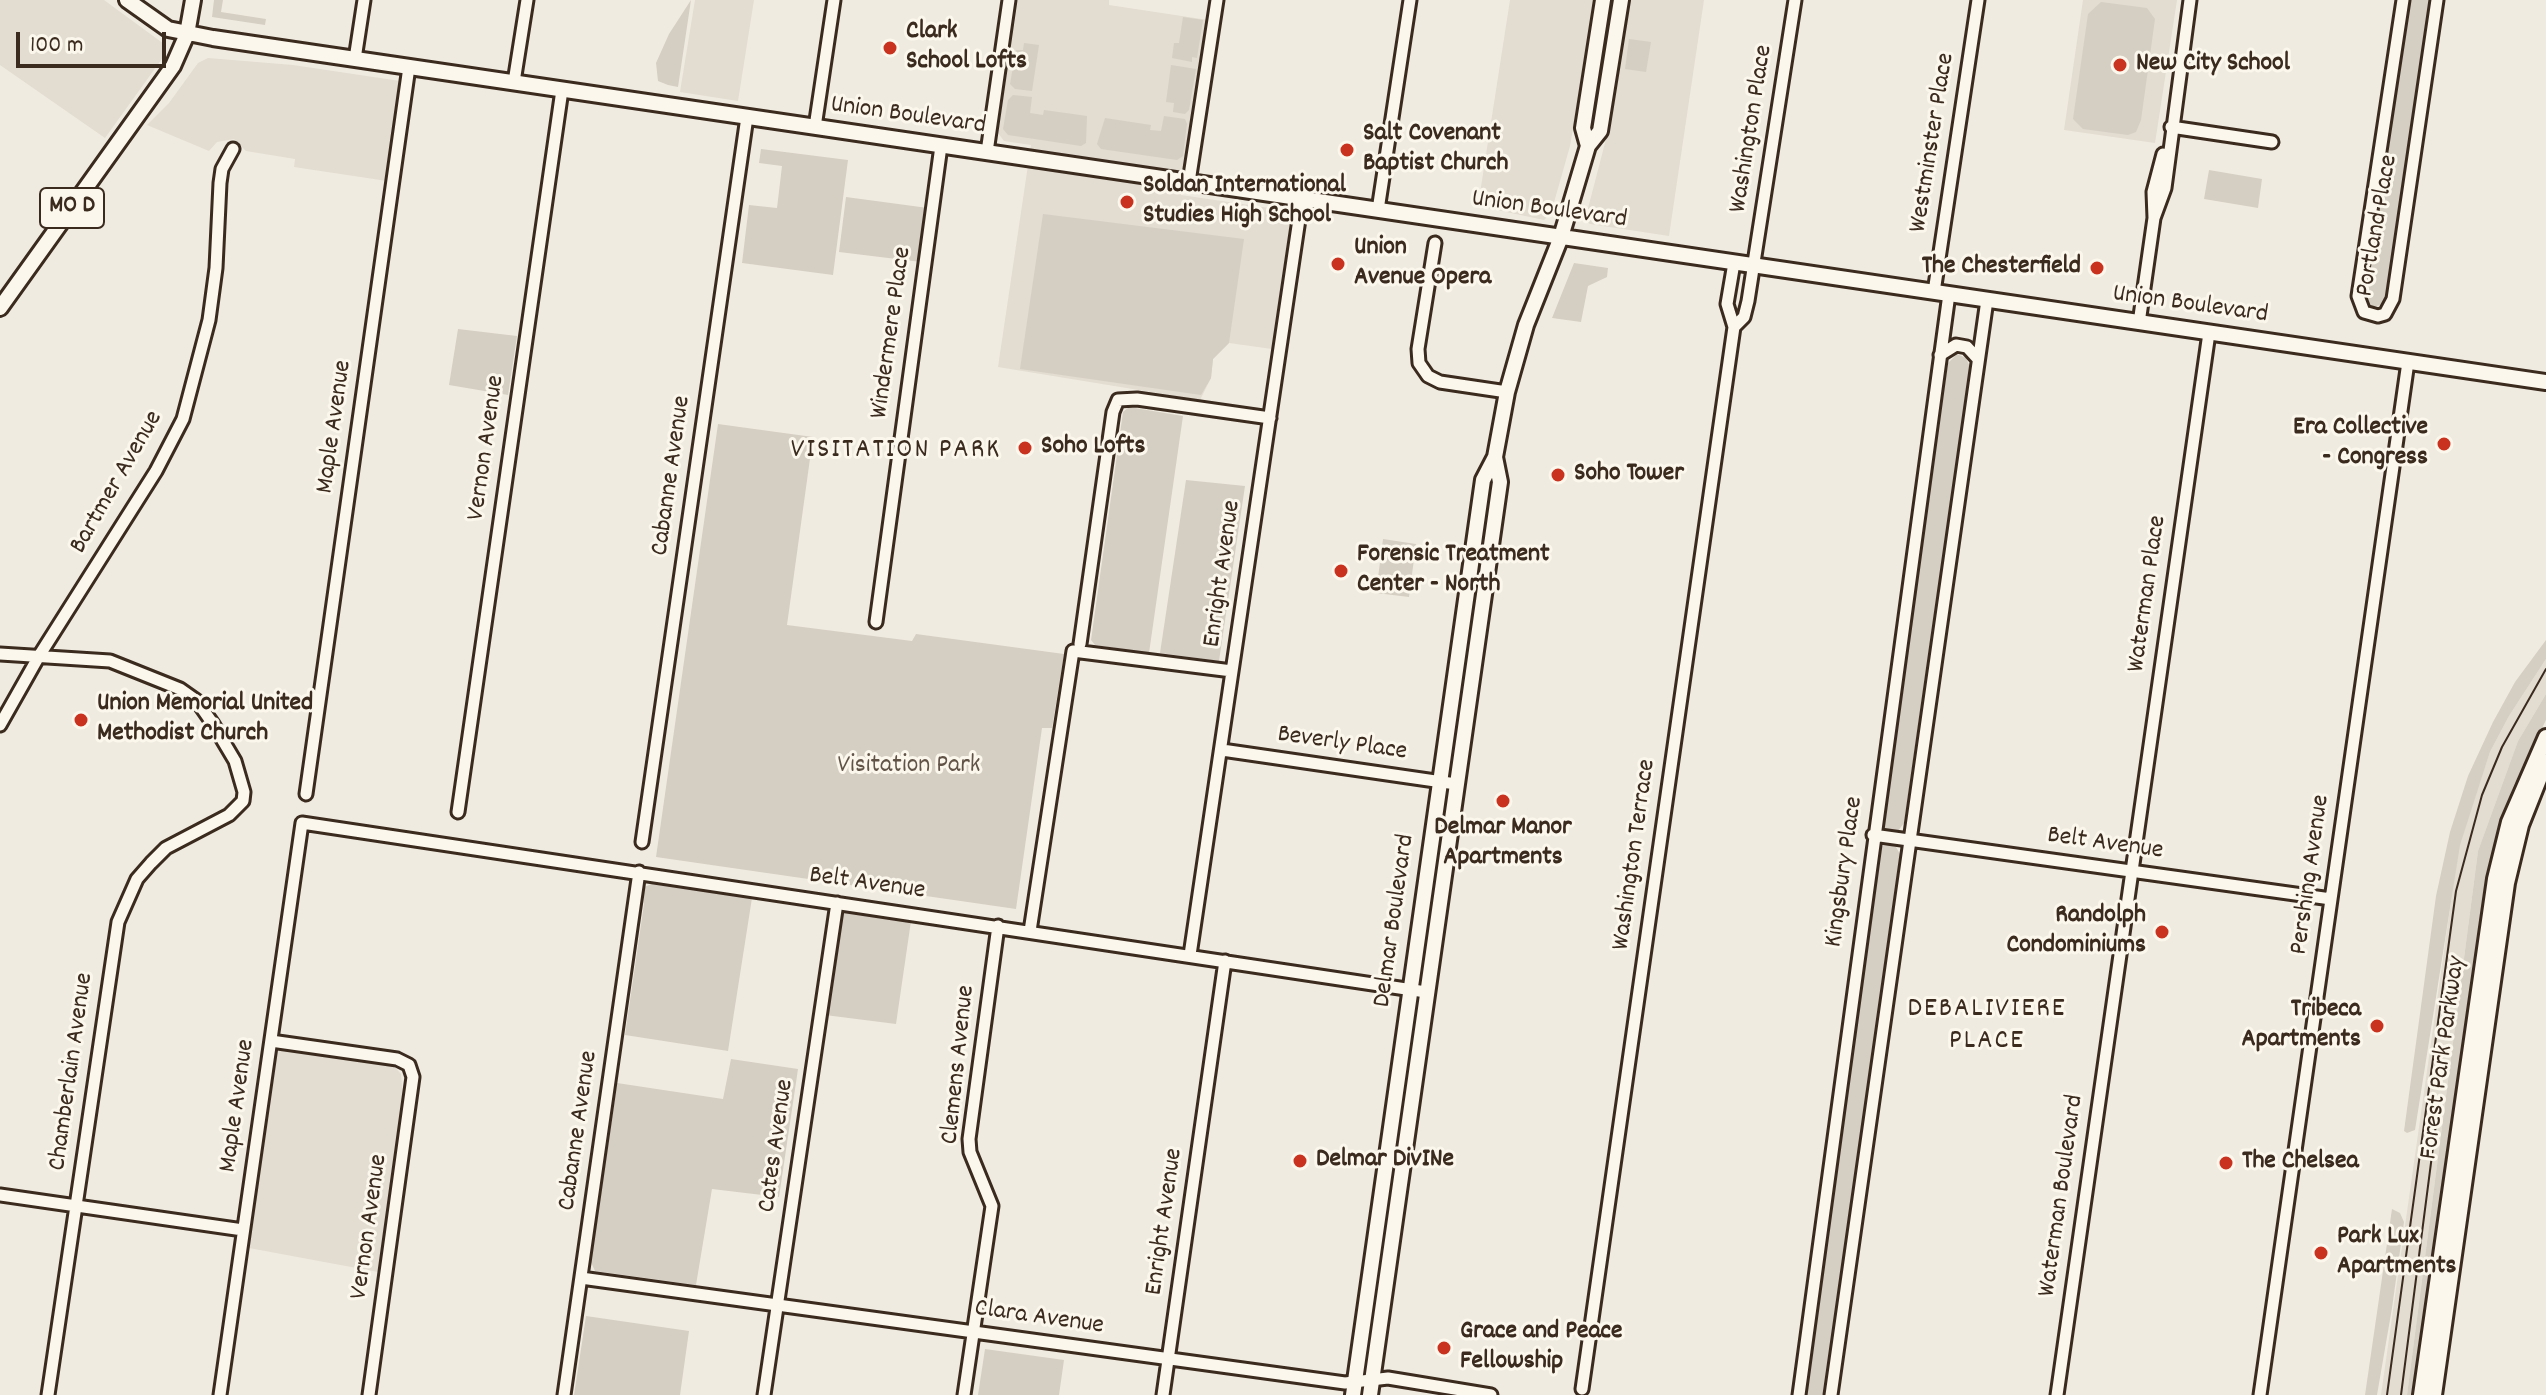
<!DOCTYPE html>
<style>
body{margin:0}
#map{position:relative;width:2546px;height:1395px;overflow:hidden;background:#f0ebe0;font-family:Dekko,sans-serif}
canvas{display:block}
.scale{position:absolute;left:16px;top:32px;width:150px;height:36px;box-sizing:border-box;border:4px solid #3b2a1e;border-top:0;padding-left:10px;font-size:24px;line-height:28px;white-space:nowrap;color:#3b2a1e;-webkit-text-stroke:6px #fbf7ec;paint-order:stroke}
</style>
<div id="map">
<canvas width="2546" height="1395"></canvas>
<div class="scale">100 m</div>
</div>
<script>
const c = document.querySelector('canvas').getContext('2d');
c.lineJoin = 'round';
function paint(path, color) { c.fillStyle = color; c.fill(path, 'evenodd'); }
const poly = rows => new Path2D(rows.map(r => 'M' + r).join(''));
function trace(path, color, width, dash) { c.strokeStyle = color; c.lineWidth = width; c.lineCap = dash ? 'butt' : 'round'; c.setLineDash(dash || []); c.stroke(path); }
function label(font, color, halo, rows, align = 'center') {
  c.font = font + ' Dekko,sans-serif'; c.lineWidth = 6; c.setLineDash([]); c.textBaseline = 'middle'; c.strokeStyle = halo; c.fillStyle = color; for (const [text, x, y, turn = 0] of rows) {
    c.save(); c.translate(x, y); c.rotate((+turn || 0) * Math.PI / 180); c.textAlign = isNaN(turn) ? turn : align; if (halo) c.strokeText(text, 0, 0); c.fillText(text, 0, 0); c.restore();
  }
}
paint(poly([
 [0,0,104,0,164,44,164,56,105,138,0,65],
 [695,0,754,0,738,101,680,92],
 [1018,0,1109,0,1109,5,1208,20,1181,195,1283,210,1291,216,1272,349,1229,343,1213,359,1211,378,1200,400,998,367,1031,145,1004,141,998,133],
 [1510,0,1595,0,1570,146,1551,213,1544,220,1478,206],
 [1630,0,1704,0,1669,236,1590,224,1585,220,1612,116],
 [2083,0,2177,0,2155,143,2064,130],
 [208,58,293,65,400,81,387,181,294,167,295,159,246,151,234,139,217,142,209,151,147,125,169,103,198,63],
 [2546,659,2546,694,2518,741,2478,851,2407,1395,2381,1395,2459,845,2490,752,2509,716],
 [283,1048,394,1066,401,1074,404,1111,378,1272,249,1248,277,1052]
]), '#e2dcd1');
paint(poly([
 [214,0,223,0,221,12,266,19,265,25,212,17],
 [691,0,678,87,668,85,658,81,656,63,669,34],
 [2409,0,2430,0,2386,296,2382,305,2371,307,2365,296],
 [2101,2,2147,8,2155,19,2141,120,2136,132,2128,135,2083,129,2073,119,2088,14],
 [1183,17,1203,20,1197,58,1192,57,1192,62,1172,58,1174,43,1179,43],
 [1629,39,1651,42,1646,72,1625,69],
 [1024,43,1039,45,1032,91,1015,89,1010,84,1016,50,1023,50],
 [1171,65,1196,69,1189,110,1185,114,1173,112,1174,103,1166,102],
 [1013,95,1032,97,1030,113,1043,115,1044,110,1087,116,1086,143,1081,146,1008,135,1003,129,1008,100],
 [1164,116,1185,119,1187,124,1183,156,1177,160,1101,149,1097,144,1105,118,1151,125,1150,130,1161,131],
 [761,149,848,160,833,275,742,263,749,205,777,208,782,166,759,163],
 [2209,170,2262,179,2258,208,2204,199],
 [846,197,928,208,921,262,839,252],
 [1043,214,1244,239,1229,343,1213,359,1211,378,1201,395,1020,369],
 [1574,263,1608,268,1607,277,1588,286,1581,322,1552,318],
 [458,329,517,336,508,395,449,385],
 [1957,354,1966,358,1970,367,1904,823,1898,831,1891,831,1883,829,1881,816,1948,363],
 [1129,407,1183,416,1149,653,1095,645,1091,640,1123,412],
 [718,424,813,437,787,625,912,641,916,634,1064,654,1052,728,1042,728,1016,909,656,857],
 [1186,480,1245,486,1219,661,1160,653],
 [1383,539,1416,544,1409,597,1376,593],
 [2546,640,2546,659,2509,716,2490,752,2460,845,2415,1130,2407,1133,2404,1131,2436,896,2450,832,2468,776,2493,722,2515,682],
 [2546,694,2546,720,2513,787,2490,860,2413,1395,2407,1395,2478,851,2518,741],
 [1890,845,1896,847,1900,854,1824,1392,1822,1395,1805,1395,1878,852,1880,846],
 [654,883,752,898,728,1051,625,1035,644,904,642,888],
 [849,911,911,921,896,1024,825,1015,840,919,843,913],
 [731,1059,798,1069,779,1197,712,1189,696,1285,595,1271,591,1262,617,1083,723,1099],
 [2392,1209,2400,1213,2404,1222,2392,1308,2377,1395,2365,1395],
 [586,1316,689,1331,680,1395,574,1395],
 [985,1349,1064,1360,1059,1395,978,1395]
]), '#d5cec3');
const minor = poly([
 [2403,0,2358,296,2364,312,2378,316,2385,314,2393,299,2437,0],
 [355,59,364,0],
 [514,82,527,0],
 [815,127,834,0],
 [2171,127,2272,142],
 [987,152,1009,0],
 [1189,182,1217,0],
 [1378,210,1410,0],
 [2154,218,2165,188,2190,0],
 [1435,243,1418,349,1419,363,1428,376,1440,382,1507,392],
 [1934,292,1978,0],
 [2139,323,2154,218,2153,192,2163,154],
 [1734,327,1744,317,1748,301,1795,0],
 [1734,327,1727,304,1734,263],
 [1940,355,1956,345,1967,347,1978,359],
 [876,622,941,146],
 [1080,644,1113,412,1118,400,1137,399,1270,418],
 [0,654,110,661,180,689,197,701,213,724,235,761,244,792,243,801,229,815,166,848,151,863,137,879,118,922,48,1395],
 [0,725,39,656,156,471,183,419,209,320,216,268,220,183,222,169,233,149],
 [1222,750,1456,784],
 [306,794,409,67],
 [458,812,562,90],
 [1873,835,2331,899],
 [642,842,747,117],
 [1030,931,1073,651,1232,671],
 [1190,955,1302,199],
 [271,1041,397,1059,409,1065,413,1077,369,1395],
 [0,1195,243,1230],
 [581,1278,1345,1383,1388,1378,1491,1395],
 [1582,1389,1734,327],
 [220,1395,302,823,1426,992],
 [564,1395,639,872],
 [764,1395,837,903],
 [964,1395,992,1206,970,1152,969,1139,998,926],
 [1163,1395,1225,961],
 [1799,1395,1949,294],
 [1831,1395,1987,300],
 [2057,1395,2209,333],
 [2260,1395,2408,362]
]);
const major = poly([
 [127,0,168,29,213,38,2546,382],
 [1588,146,1583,128,1603,0],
 [0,308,173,66,187,34,193,0],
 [1353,1395,1483,480,1495,457,1507,392,1526,325,1561,237,1588,146,1600,131,1621,0],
 [1370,1395,1500,482,1495,457],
 [2421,1395,2495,879,2509,822,2546,737],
 [2434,1395,2507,883,2521,825,2546,762]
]);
trace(minor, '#3b2a1e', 17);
trace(major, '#3b2a1e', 20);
trace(minor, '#fbf7ec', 11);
trace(major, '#fbf7ec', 14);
trace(poly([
 [2387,1395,2456,891,2482,795,2502,747,2546,669],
 [2401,1395,2439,1101]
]), '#3b2a1e', 2);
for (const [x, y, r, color] of [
 [890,48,8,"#c8321e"],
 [2120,65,8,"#c8321e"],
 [1347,150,8,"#c8321e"],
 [1127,202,8,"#c8321e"],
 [1338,264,8,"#c8321e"],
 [2097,268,8,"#c8321e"],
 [2444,444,8,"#c8321e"],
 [1025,448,8,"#c8321e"],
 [1558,475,8,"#c8321e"],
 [1341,571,8,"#c8321e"],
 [81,720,8,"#c8321e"],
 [1503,801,8,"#c8321e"],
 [2162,932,8,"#c8321e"],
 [2377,1026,8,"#c8321e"],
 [1300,1161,8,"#c8321e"],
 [2226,1163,8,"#c8321e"],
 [2321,1253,8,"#c8321e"],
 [1444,1348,8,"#c8321e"]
]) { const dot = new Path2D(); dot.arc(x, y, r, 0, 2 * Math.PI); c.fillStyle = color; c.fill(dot); trace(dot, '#fbf7ec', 3); }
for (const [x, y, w] of [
 [72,208,64]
]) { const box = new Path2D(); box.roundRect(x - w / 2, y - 20, w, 40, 6); c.fillStyle = '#fbf7ec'; c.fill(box); trace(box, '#3b2a1e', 2); }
label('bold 24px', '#3b2a1e', null, [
 ["MO D",72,208]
]);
label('bold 26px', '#3b2a1e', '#fbf7ec', [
 ["Clark",906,33],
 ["School Lofts",906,63],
 ["New City School",2136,65],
 ["Salt Covenant",1363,135],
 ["Baptist Church",1363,165],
 ["Soldan International",1143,187],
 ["Studies High School",1143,217],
 ["Union",1354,249],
 ["Avenue Opera",1354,279],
 ["The Chesterfield",2081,268,"right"],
 ["Era Collective",2428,429,"right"],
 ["- Congress",2428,459,"right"],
 ["Soho Lofts",1041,448],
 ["Soho Tower",1574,475],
 ["Forensic Treatment",1357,556],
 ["Center - North",1357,586],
 ["Union Memorial United",97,705],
 ["Methodist Church",97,735],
 ["Delmar Manor",1503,829,"center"],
 ["Apartments",1503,859,"center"],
 ["Randolph",2146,917,"right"],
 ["Condominiums",2146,947,"right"],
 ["Tribeca",2361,1011,"right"],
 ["Apartments",2361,1041,"right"],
 ["Delmar DivINe",1316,1161],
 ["The Chelsea",2242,1163],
 ["Park Lux",2337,1238],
 ["Apartments",2337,1268],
 ["Grace and Peace",1460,1333],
 ["Fellowship",1460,1363]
], 'left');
label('26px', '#3b2a1e', '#fbf7ec', [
 ["Union Boulevard",908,117,8],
 ["Washington Place",1753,129,-81],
 ["Westminster Place",1934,143,-81],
 ["Union Boulevard",1549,211,8],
 ["Portland Place",2379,226,-80],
 ["Union Boulevard",2190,306,8],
 ["Windermere Place",893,333,-82],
 ["Maple Avenue",336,427,-82],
 ["Vernon Avenue",488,448,-82],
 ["Cabanne Avenue",673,476,-82],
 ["Bartmer Avenue",118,483,-60],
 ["Enright Avenue",1224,574,-82],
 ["Waterman Place",2149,594,-82],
 ["Beverly Place",1342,745,8],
 ["Belt Avenue",2105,845,8],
 ["Washington Terrace",1636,855,-82],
 ["Kingsbury Place",1846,872,-82],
 ["Pershing Avenue",2312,875,-82],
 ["Belt Avenue",867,885,8],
 ["Delmar Boulevard",1396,921,-82],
 ["Forest Park Parkway",2445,1058,-82],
 ["Clemens Avenue",960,1065,-84],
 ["Chamberlain Avenue",73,1072,-82],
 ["Maple Avenue",239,1106,-82],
 ["Cabanne Avenue",580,1131,-82],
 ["Cates Avenue",778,1146,-82],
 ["Waterman Boulevard",2063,1196,-82],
 ["Enright Avenue",1166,1222,-82],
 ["Vernon Avenue",371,1227,-82],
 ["Clara Avenue",1039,1319,8]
]);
label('26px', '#625347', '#fbf7ec', [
 ["Visitation Park",909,767]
]);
c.letterSpacing = '2px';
label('28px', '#3b2a1e', '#fbf7ec', [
 ["VISITATION PARK",896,452],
 ["DEBALIVIERE",1987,1011],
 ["PLACE",1987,1043]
]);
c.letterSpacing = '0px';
</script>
